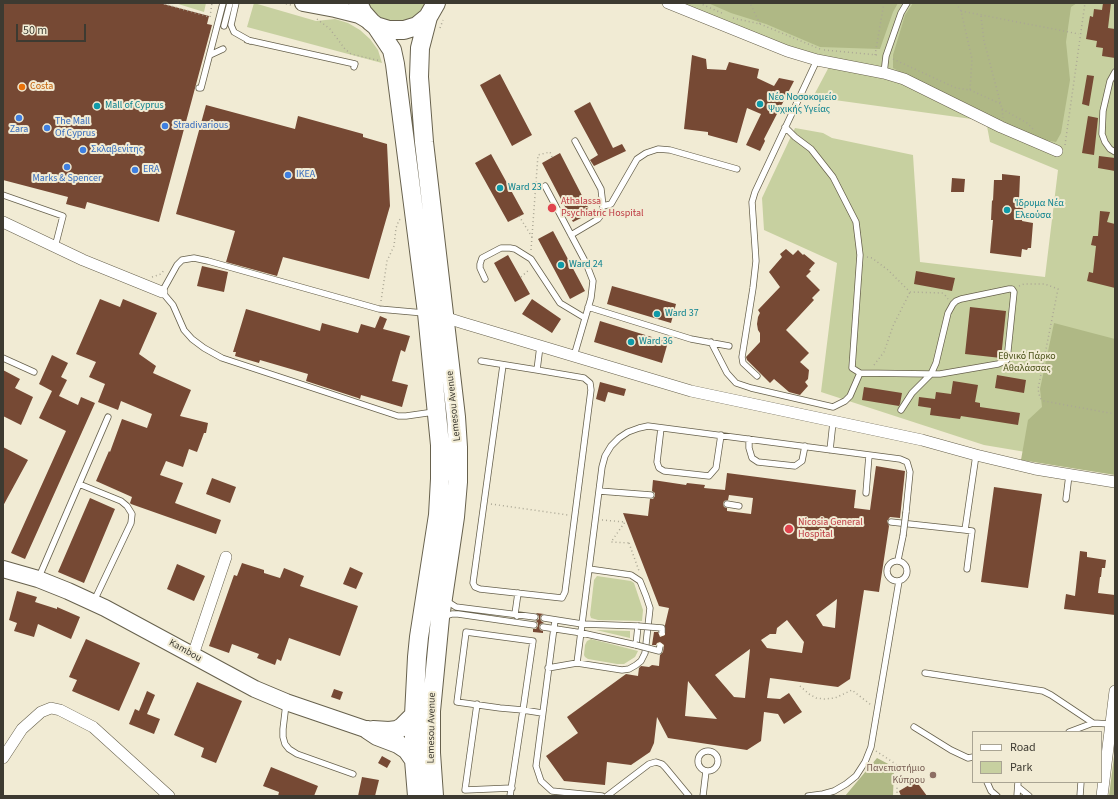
<!DOCTYPE html>
<html>
<head>
<meta charset="utf-8">
<style>
	body { margin:0 }
	#map { position:relative; width:1118px; height:799px; overflow:hidden; background:#f1ebd4; font-family:"Source Sans 3",sans-serif }
	canvas { display:block }
	.frame { position:absolute; inset:0; border:4px solid #3d3a31; pointer-events:none }
	.legend { position:absolute; left:972px; top:731px; width:130px; height:52px; box-sizing:border-box; background:#f1ebd4; border:1px solid #a9a493; margin:0; padding:5px 7px; list-style:none; font-size:12px; color:#3d3a31 }
	.legend li { display:flex; align-items:center; gap:8px; height:20px }
	.legend b { width:20px; border:1px solid #a9a493 }
	.scale { position:absolute; left:16px; top:24px; width:70px; height:18px; box-sizing:border-box; border:2px solid #3d3a31; border-top:0; padding-left:5px; font-size:12px; line-height:14px; white-space:nowrap; color:#3d3a31; -webkit-text-stroke:3px #f1ebd4; paint-order:stroke }
</style>
</head>
<body>
<div id="map">
<canvas width="1118" height="799"></canvas>
<div class="frame"></div>
<ul class="legend">
<li><b style="height:5px;background:#fff"></b>Road</li>
<li><b style="height:11px;background:#c7d0a0"></b>Park</li>
</ul>
<div class="scale">50 m</div>
</div>
<script>
const c = document.querySelector('canvas').getContext('2d');
c.lineJoin = 'round';
function paint(path, color) {
  c.fillStyle = color;
  c.fill(path, 'evenodd');
}
function shape(rows) {
  const path = new Path2D();
  for (const r of rows) {
    if (r.length === 3) {
      path.moveTo(r[0] + r[2], r[1]);
      path.arc(r[0], r[1], r[2], 0, 2 * Math.PI);
      continue;
    }
    path.moveTo(r[0], r[1]);
    for (let i = 2; i < r.length; i += 2) path.lineTo(r[i], r[i + 1]);
  }
  return path;
}
function trace(path, color, width, dash) {
  c.strokeStyle = color;
  c.lineWidth = width;
  c.lineCap = dash ? 'butt' : 'round';
  c.setLineDash(dash || []);
  c.stroke(path);
}
function drawText(font, color, halo, rows, align = 'center') {
  c.font = font + ' "Source Sans 3",sans-serif';
  c.lineWidth = 4;
  c.setLineDash([]);
  c.textBaseline = 'middle';
  c.strokeStyle = halo;
  c.fillStyle = color;
  for (const [text, x, y, turn = 0] of rows) {
    c.save();
    c.translate(x, y);
    c.rotate((+turn || 0) * Math.PI / 180);
    c.textAlign = isNaN(turn) ? turn : align;
    if (halo) c.strokeText(text, 0, 0);
    c.fillText(text, 0, 0);
    c.restore();
  }
}
paint(shape([
	[175,3,206,3,204,12],
	[254,3,316,21,335,19,348,23,360,30,370,39,378,50,382,63,247,27],
	[366,3,426,3,416,16,404,21,391,22,379,18],
	[658,3,1115,3,1115,467,984,445,821,392,837,263,764,230,762,198,795,128,823,133,832,138,913,155,920,262,1045,277,1058,170,990,142,986,121,813,97,831,63],
	[597,576,631,581,634,583,643,610,642,621,598,620,591,618,590,615,594,580],
	[596,630,630,631,630,638],
	[591,639,607,643,638,651,635,657,624,664,617,664,588,659,585,657,584,655,585,645,587,641]
]), '#c7d0a0');
paint(shape([
	[708,3,898,3,893,12,880,49,820,47,766,24,731,13],
	[913,3,1077,3,1071,7,1066,42,1070,80,1061,133,1056,142,1039,139,917,81,893,68,893,55,905,15],
	[1054,323,1115,339,1115,475,1021,460,1028,420,1042,407,1040,389],
	[1115,749,1115,796,1109,796],
	[877,758,894,767,893,796,845,796]
]), '#afb885');
paint(shape([
	[3,3,160,3,209,16,207,24,212,25,159,222,87,202,85,209,66,204,68,197,3,180],
	[1103,3,1111,3,1108,28,1115,29,1115,58,1102,56,1103,48,1096,47,1097,41,1086,39,1090,16,1093,17,1094,9,1102,10],
	[692,55,706,59,707,69,726,70,729,62,759,69,757,78,774,86,779,78,794,81,764,139,765,141,760,151,746,145,761,114,747,108,737,143,708,135,708,132,684,129],
	[500,74,532,135,512,146,480,85],
	[1087,75,1094,76,1089,106,1082,104],
	[590,102,613,148,622,144,626,151,594,166,590,160,598,155,574,111],
	[206,105,295,129,298,116,363,134,363,137,387,144,390,206,369,279,283,257,277,276,226,262,235,231,176,214],
	[1088,116,1098,118,1094,155,1082,153],
	[560,153,591,213,573,222,542,163],
	[491,154,524,214,508,222,475,163],
	[1099,156,1115,158,1115,171,1098,168],
	[1002,174,1020,176,1019,200,1024,201,1022,221,1033,223,1031,248,1028,248,1027,250,1022,249,1021,257,990,253,993,220,991,220,992,200,993,201,994,180,1002,180],
	[952,178,965,179,964,192,951,192],
	[1100,211,1110,212,1107,222,1115,224,1115,288,1087,281,1089,272,1093,273,1096,246,1091,245,1093,236,1098,236],
	[553,231,585,291,570,299,538,239],
	[786,249,793,255,798,250,803,255,804,254,815,263,809,270,811,271,806,276,820,290,812,298,814,300,786,330,809,353,800,362,809,370,808,379,805,382,808,386,800,395,789,392,774,379,770,383,747,360,746,357,760,342,760,333,758,330,757,324,758,317,760,313,758,310,780,287,769,272,782,257,780,254],
	[508,255,530,294,515,302,494,263],
	[202,266,228,272,224,292,197,286],
	[916,271,955,278,952,291,914,284],
	[612,286,676,304,671,323,607,304],
	[100,299,120,307,123,299,157,313,139,354,156,366,153,373,191,390,180,416,208,423,206,433,204,433,197,452,189,449,183,467,166,461,160,475,183,483,175,503,221,520,216,534,131,504,130,503,132,497,96,481,109,451,110,452,122,419,147,428,152,414,121,401,118,410,98,402,105,384,89,377,96,362,76,354],
	[532,299,561,319,552,333,522,314],
	[970,307,1006,311,1001,358,965,354],
	[246,309,320,331,322,323,358,333,361,324,375,328,380,316,387,319,383,329,410,336,405,352,401,350,392,381,408,385,402,407,361,395,360,399,358,398,306,381,308,374,260,360,259,363,235,356,236,352,233,352],
	[600,321,668,342,662,363,594,342],
	[52,355,68,363,61,377,67,380,59,396,78,405,81,397,95,403,25,559,11,553,66,431,39,418,52,391,39,384],
	[3,370,20,379,15,388,33,397,21,425,3,416],
	[997,375,1026,380,1024,393,995,388],
	[953,381,978,385,975,402,980,403,980,407,1020,413,1018,425,961,416,960,419,930,415,931,408,918,406,919,397,935,399,936,392,951,394],
	[600,382,626,389,624,396,608,392,605,402,596,399],
	[864,387,902,393,900,404,899,406,862,400],
	[3,447,28,460,3,506],
	[876,466,905,471,900,518,890,517,887,521,889,526,879,592,864,590,850,679,838,687,770,678,767,698,780,699,789,693,802,712,784,724,778,714,764,712,761,741,747,750,668,738,657,717,654,743,650,752,631,765,607,762,605,785,564,781,546,756,578,733,567,717,626,674,638,676,639,668,641,666,649,667,652,665,659,666,660,655,663,652,664,645,660,642,657,643,656,645,652,645,654,632,658,632,660,637,665,635,665,625,669,608,659,606,623,513,648,516,650,499,653,499,655,496,655,493,652,491,653,480,686,485,687,483,705,485,704,488,725,490,727,473,856,490,854,508,870,510],
	[729,495,753,498,751,514,727,511,727,508,724,507,723,504,724,501,728,500],
	[837,599,835,628,823,626,816,615],
	[787,620,804,642,802,653,767,648,761,640,770,634,776,634,777,628],
	[750,649,745,698,734,697,715,675],
	[688,681,717,719,685,716],
	[212,478,236,487,230,503,206,494],
	[994,487,1042,494,1028,588,981,582],
	[90,498,115,509,84,583,58,572],
	[1080,551,1087,552,1087,557,1106,560,1105,568,1102,568,1101,577,1100,577,1098,593,1115,595,1115,615,1064,609,1066,594,1075,596],
	[242,563,264,570,264,573,280,578,284,568,304,576,300,586,358,606,340,656,289,638,281,661,277,659,275,665,257,658,259,654,232,644,229,653,209,646,234,575,237,576],
	[177,564,205,576,194,601,167,589],
	[350,567,363,573,356,589,343,584],
	[17,591,37,597,35,602,57,609,57,607,80,617,71,639,38,624,34,637,14,631,17,623,9,620],
	[536,613,544,614,541,615,540,618,541,621,544,623,540,624,539,627,540,630,543,631,543,633,533,632,533,629,536,629,538,626,538,623,536,621,539,619,539,616],
	[86,639,140,663,119,711,72,691,77,680,69,677],
	[197,682,242,701,216,763,201,757,204,748,174,735],
	[334,689,343,692,340,700,331,697],
	[147,691,155,695,147,714,160,719,154,734,129,724,135,709,139,711],
	[382,756,391,761,387,768,378,763],
	[271,767,318,786,314,796,278,796,279,792,263,786],
	[362,777,379,780,375,796,358,796],
	[916,781,927,796,901,796,899,791]
]), '#764934');
const lane = shape([
	[236,3,231,25,234,32,250,41],
	[224,26,230,3],
	[247,40,355,64,354,67],
	[210,55,223,49],
	[1115,72,1110,81,1103,111,1102,134,1105,142,1110,149,1115,152],
	[884,73,886,56,901,13,907,3],
	[199,88,201,88,223,3],
	[545,186,586,263,593,281,591,298,574,356],
	[3,195,63,216,55,247],
	[603,206,611,204,637,159,646,153,658,149,670,150,737,169],
	[571,235,598,219,601,215,603,206,601,189,575,141],
	[485,279,480,268,480,264,482,258,501,248,510,248,515,249,531,259,560,303,585,318],
	[1009,289,1012,289,1014,292,1007,360,998,364,940,374,931,374,936,363,948,313,953,304,956,301,961,299,1009,289],
	[588,307,691,339,729,346],
	[424,313,379,309,208,261,194,258,182,260,177,265,162,292,173,305,184,330,192,339,204,348,222,358,398,416,406,416,434,412],
	[711,342,727,373,736,383,751,388,833,407,845,401,850,396,860,373,852,368,860,255,856,222,833,177,811,149,795,137,785,127],
	[3,358,34,372],
	[481,361,537,370,584,378,590,383,591,390,565,592,562,598,480,589,475,587,473,583,503,365],
	[537,370,540,346],
	[860,373,931,374],
	[757,376,743,363,742,357,753,288,756,261,752,202,755,192,817,60],
	[901,410,912,393,931,374],
	[661,428,657,462,659,468,664,471,709,476,716,468,721,435],
	[749,439,749,448,752,458,758,462,795,466,802,461,805,446],
	[830,450,833,422],
	[79,484,121,501,127,506,132,514,131,523,94,601],
	[599,491,651,495],
	[866,493,869,455],
	[1066,499,1069,475],
	[727,504,739,506],
	[891,522,965,530],
	[898,560,903,536],
	[897,571,10],
	[967,569,972,531,965,530,976,455],
	[39,577,108,417],
	[445,600,456,607,535,617],
	[517,616,515,614,518,593],
	[443,617,452,614,458,614,534,625],
	[555,620,536,766,541,781,552,791,602,796],
	[543,627,582,633,636,645,638,626,582,624,544,618],
	[577,663,602,467,605,456,611,446,619,438,628,432,639,428,648,426,900,459,907,462,910,472,906,512],
	[548,668,577,663,622,670,629,669,636,665,641,661,645,653,650,608,646,596,640,581,631,575,589,569],
	[925,673,1043,691,1051,695,1093,723],
	[286,704,283,729,283,737,285,744,289,749,297,754,353,774],
	[477,704,465,790,512,788],
	[914,727,951,750,968,758,973,757],
	[1069,732,1093,723,1110,724],
	[708,761,10],
	[987,782,991,791,997,796],
	[1018,787,1029,796],
	[510,796,523,710,533,641,466,632,457,702,500,708,523,710,542,713],
	[607,796,649,764,656,762,662,764,665,767,689,796],
	[703,796,706,771],
	[808,796,823,794,834,791,846,784,856,776,865,762,871,747,899,581],
	[1017,796,1018,782],
	[1080,796,1081,782]
]);
const street = shape([
	[668,3,787,51,817,60,884,73,904,79,1001,127,1057,151],
	[3,222,83,260,162,292],
	[444,317,463,323,691,391,922,440,976,455,1035,469,1115,482],
	[193,655,226,557],
	[3,758,22,729,41,712,51,708,60,710,93,727,169,796],
	[1102,796,1115,691]
]);
const secondary = shape([
	[303,3,335,9,359,15,371,22],
	[3,569,38,579,68,591,105,608,255,689,286,702,368,730]
]);
const primary = shape([
	[358,3,363,13,371,22,376,26,389,30,404,30,417,26,428,17,436,3],
	[428,17,420,48,419,77,424,142,456,417,458,447,458,482,455,517,440,618,431,711,431,753,434,796],
	[376,26,392,50,395,64,427,313,440,445,440,479,438,515,419,637,417,657,414,715,414,760,417,796],
	[368,730,377,736,398,744,407,750,414,760],
	[373,730,389,731,397,730,402,727,414,715]
]);
trace(lane, '#67614d', 7);
trace(street, '#67614d', 12);
trace(secondary, '#67614d', 18);
trace(primary, '#67614d', 20);
trace(shape([
	[160,3,210,17,212,3],
	[282,3,291,5],
	[699,3,724,14],
	[961,11,1079,34],
	[981,16,984,41,1002,109,1003,118],
	[733,18,760,24,750,3],
	[317,19,330,29,345,49,351,54,381,61],
	[760,24,820,49],
	[440,28,443,20],
	[824,50,878,55],
	[875,55,884,3],
	[893,59,956,88,970,90,972,59,961,11,956,3],
	[970,90,1001,104],
	[1002,109,1027,123,1034,130],
	[1065,145,1085,3],
	[519,216,532,237],
	[531,250,538,155,550,152,552,157],
	[867,257,872,258,888,270,910,292,942,293,945,295,948,299],
	[152,277,161,274,165,269],
	[521,277,530,269],
	[1019,286,1024,284,1045,284,1058,289,1038,389,1040,398,1044,401,1115,414],
	[381,301,387,261,394,246,396,228,399,220,401,219],
	[874,365,884,352,893,326,910,292],
	[491,504,568,515],
	[602,520,625,522,611,542,631,543],
	[629,543,639,571],
	[800,686,809,694,816,698,824,699,835,698,852,690,871,705],
	[876,751,897,765,897,796]
]), '#aba795', 1.5, [1, 3]);
trace(lane, '#fff', 5.5);
trace(street, '#fff', 11);
trace(secondary, '#fff', 16);
trace(primary, '#fff', 18);
const laneBridge = shape([
	[903,536,906,512],
	[638,626,662,628,662,633],
	[636,645,659,651,660,646]
]);
trace(laneBridge, '#67614d', 7, []);
trace(laneBridge, '#fff', 5.5);
for (const [x, y, r, color] of [
	[22,87,4,"#e8710a"],
	[760,104,4,"#0f9aa8"],
	[97,106,4,"#0f9aa8"],
	[19,118,4,"#3f7fe0"],
	[165,126,4,"#3f7fe0"],
	[47,128,4,"#3f7fe0"],
	[83,150,4,"#3f7fe0"],
	[67,167,4,"#3f7fe0"],
	[135,170,4,"#3f7fe0"],
	[288,175,4,"#3f7fe0"],
	[500,188,4,"#0f9aa8"],
	[552,208,5,"#e0444e"],
	[1007,210,4,"#0f9aa8"],
	[561,265,4,"#0f9aa8"],
	[657,314,4,"#0f9aa8"],
	[631,342,4,"#0f9aa8"],
	[789,529,5,"#e0444e"],
	[933,775,4,"#8d6e63"]
]) {
  const dot = new Path2D();
  dot.arc(x, y, r, 0, 2 * Math.PI);
  c.fillStyle = color;
  c.fill(dot);
  trace(dot, '#f1ebd4', 1.5);
}
drawText('10px', '#c56008', '#f1ebd4', [
	["Costa",30,87]
], 'left');
drawText('10px', '#0d838f', '#f1ebd4', [
	["Νέο Νοσοκομείο",768,98],
	["Ψυχικής Υγείας",768,110],
	["Mall of Cyprus",105,106],
	["Ward 23",508,188],
	["Ίδρυμα Νέα",1015,204],
	["Ελεούσα",1015,216],
	["Ward 24",569,265],
	["Ward 37",665,314],
	["Ward 36",639,342]
], 'left');
drawText('10px', '#366cbe', '#f1ebd4', [
	["The Mall",55,122],
	["Of Cyprus",55,134],
	["Stradivarious",173,126],
	["Zara",19,130,"center"],
	["Σκλαβενίτης",91,150],
	["ERA",143,170],
	["IKEA",296,175],
	["Marks & Spencer",67,179,"center"]
], 'left');
drawText('10px', '#be3a42', '#f1ebd4', [
	["Athalassa",561,202],
	["Psychiatric Hospital",561,214],
	["Nicosia General",798,523],
	["Hospital",798,535]
], 'left');
drawText('10px', '#4c531a', '#f1ebd4', [
	["Εθνικό Πάρκο",1027,357],
	["Αθαλάσσας",1027,369]
]);
drawText('10px', '#3d3a31', '#f1ebd4', [
	["Lemesou Avenue",454,406,-96],
	["Kambou",185,651,29],
	["Lemesou Avenue",432,728,-89]
]);
drawText('10px', '#785e54', '#f1ebd4', [
	["Πανεπιστήμιο",925,769],
	["Κύπρου",925,781]
], 'right');
</script>
</body>
</html>
